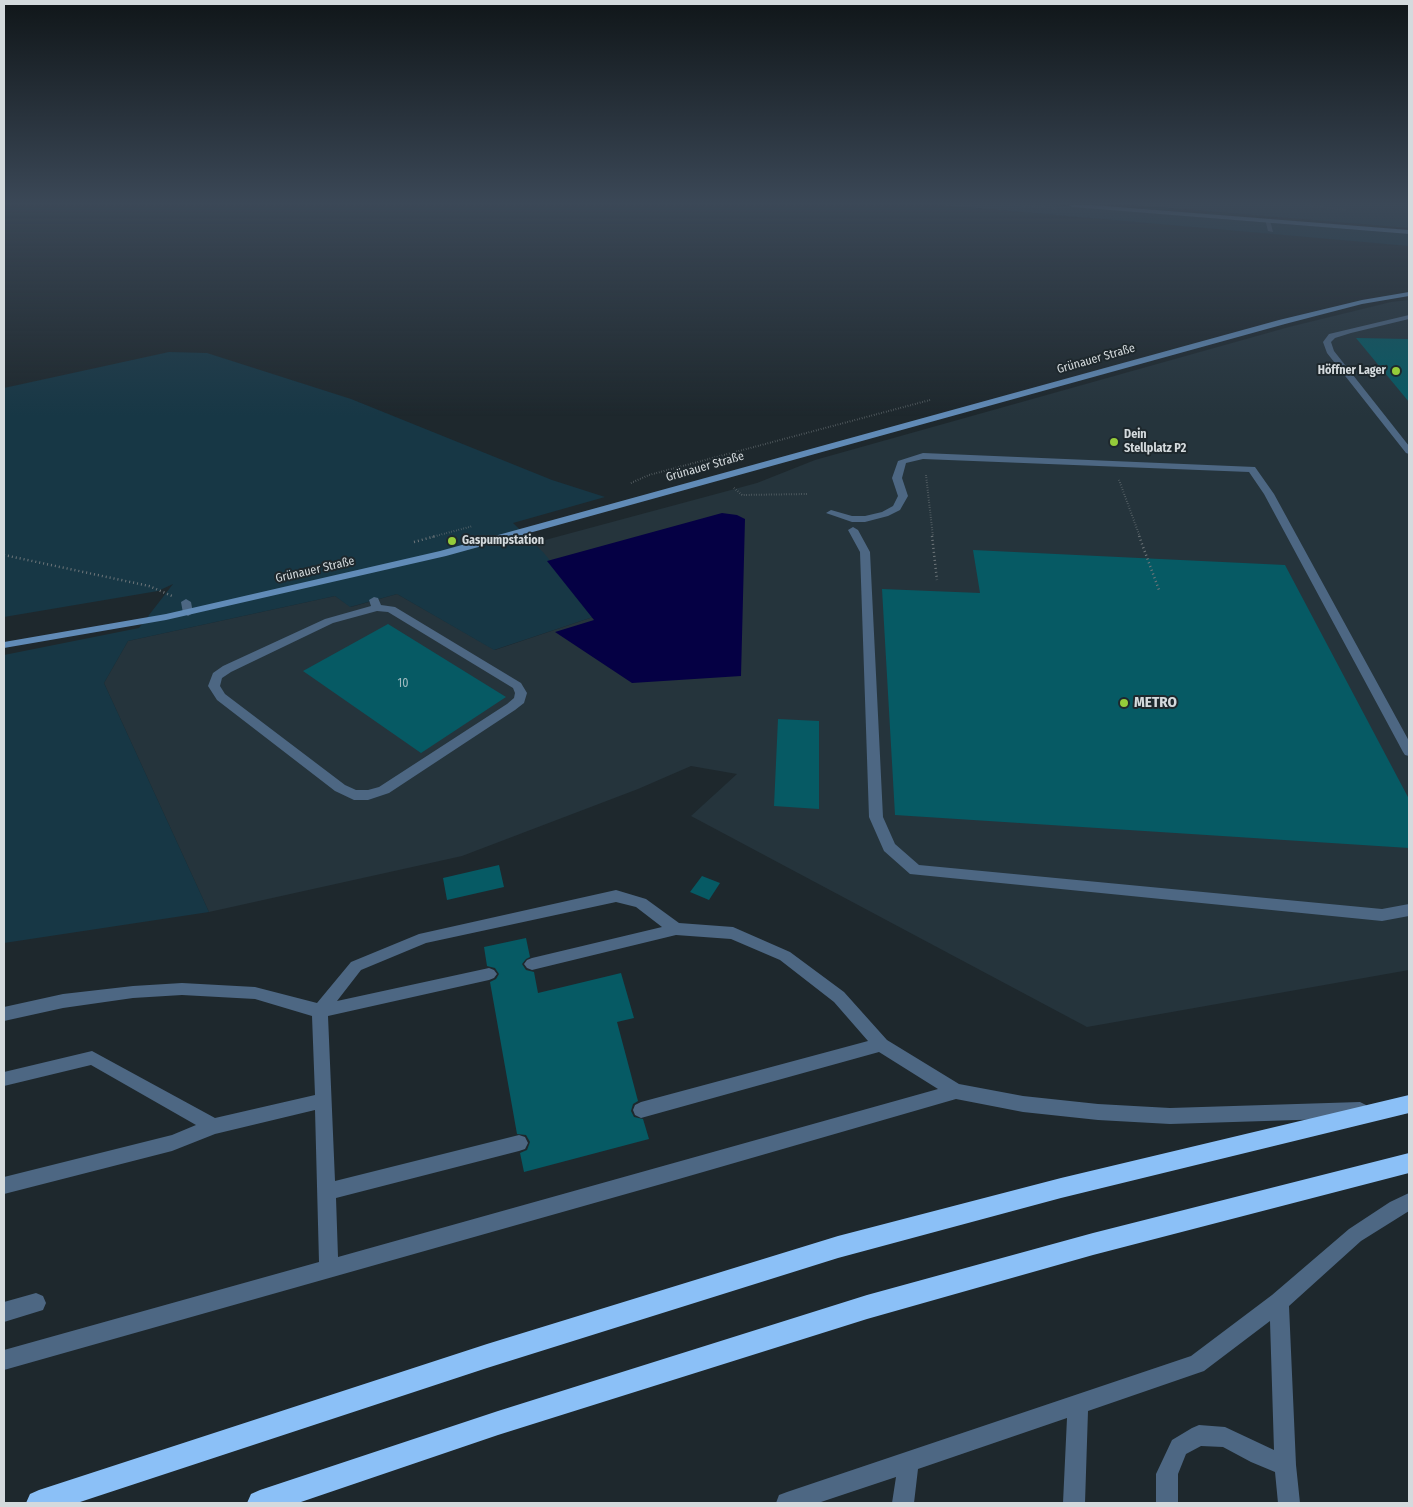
<!DOCTYPE html>
<html>
<head>
<meta charset="utf-8">
<style>
	body { margin:0 }
	#map { position:relative; width:1413px; height:1507px; overflow:hidden; background:#1e282d; font-family:"Fira Sans Condensed",sans-serif }
	canvas { display:block }
	.frame { position:absolute; inset:0; border:5px solid #d4dadd; pointer-events:none }
</style>
</head>
<body>
<div id="map">
<canvas width="1413" height="1507"></canvas>
<div class="frame"></div>
</div>
<script>
const c = document.querySelector('canvas').getContext('2d');
c.lineJoin = 'round';
function paint(path, color) {
  c.fillStyle = color;
  c.fill(path, 'evenodd');
}
function shape(rows) {
  const path = new Path2D();
  for (const r of rows) {
    path.moveTo(r[0], r[1]);
    for (let i = 2; i < r.length; i += 2) path.lineTo(r[i], r[i + 1]);
  }
  return path;
}
function trace(path, color, width, dash) {
  c.strokeStyle = color;
  c.lineWidth = width;
  c.lineCap = dash ? 'butt' : 'round';
  c.setLineDash(dash || []);
  c.stroke(path);
}
function drawText(font, color, halo, rows, align = 'center') {
  c.font = font + ' "Fira Sans Condensed",sans-serif';
  c.lineWidth = 4;
  c.setLineDash([]);
  c.textBaseline = 'middle';
  c.strokeStyle = halo;
  c.fillStyle = color;
  for (const [text, x, y, turn = 0] of rows) {
    c.save();
    c.translate(x, y);
    c.rotate((+turn || 0) * Math.PI / 180);
    c.textAlign = isNaN(turn) ? turn : align;
    if (halo) c.strokeText(text, 0, 0);
    c.fillText(text, 0, 0);
    c.restore();
  }
}
paint(shape([
	[1409,300,1409,970,1087,1027,691,816,737,774,691,766,638,789,462,856,209,912,104,683,128,641,335,596,351,607,397,594,495,650,596,616,534,543,757,483,815,460,1289,327,1391,302]
]), '#25343c');
paint(shape([
	[942,205,1050,205,1409,234,1409,246],
	[1133,205,1409,205,1409,228],
	[169,352,207,353,351,399,552,480,605,497,513,523,543,552,596,616,494,650,397,594,350,607,335,596,128,641,104,683,209,912,4,943,4,655,139,628,173,584,158,591,4,617,4,388]
]), '#173745');
paint(shape([
	[722,513,737,515,745,519,741,676,632,683,555,632,594,620,547,561]
]), '#050044');
paint(shape([
	[1356,338,1409,339,1409,402],
	[973,550,1285,565,1409,799,1409,848,895,815,882,589,980,593],
	[388,624,506,697,421,753,303,671],
	[778,719,819,721,819,809,774,806],
	[499,865,504,887,447,900,443,878],
	[702,876,720,883,709,900,690,892],
	[526,938,530,957,526,959,522,964,526,970,534,972,538,993,621,973,634,1018,617,1022,638,1101,633,1104,631,1111,634,1117,643,1119,649,1139,524,1172,520,1153,527,1150,530,1142,526,1135,517,1134,490,982,496,979,499,974,495,968,487,966,484,947]
]), '#065a64');
trace(shape([
	[1012,205,1057,208],
	[1305,205,1347,210],
	[926,475,933,537],
	[1119,480,1140,537],
	[631,483,649,475,930,400],
	[734,488,742,495,807,494],
	[432,537,473,526]
]), '#6e767a', 2, [0.5, 2]);
trace(shape([
	[932,536,937,580],
	[1139,536,1159,590],
	[414,542,436,536],
	[4,555,149,586,172,596]
]), '#6e767a', 2.5, [1, 3]);
paint(shape([
	[1265,219,1270,220,1273,232,1268,231,1265,219],
	[1409,315,1409,319,1351,333,1335,338,1331,342,1334,351,1409,446,1409,454,1406,453,1327,353,1323,342,1329,334,1409,315],
	[923,453,1255,467,1274,494,1409,741,1409,756,1405,755,1403,752,1264,494,1249,472,923,459,906,463,902,478,908,496,900,510,888,516,865,522,852,522,826,513,831,510,852,516,865,516,882,512,893,506,898,496,892,478,898,461,923,453],
	[853,527,858,530,870,552,883,817,895,844,919,865,1382,909,1409,904,1409,916,1382,921,910,874,884,851,869,817,860,552,848,530,853,527],
	[374,597,378,598,381,605,395,607,521,683,527,693,524,703,515,710,389,793,368,800,354,800,335,791,217,700,208,686,213,673,223,666,325,619,371,606,369,600,374,597],
	[377,611,388,612,513,688,515,693,514,698,507,704,379,787,368,790,356,790,345,785,225,694,220,686,222,678,231,672,333,623,377,611],
	[186,599,191,602,193,613,188,616,183,613,181,602,186,599],
	[616,890,646,899,679,923,733,927,790,952,844,992,887,1040,959,1084,1023,1096,1098,1104,1170,1108,1360,1102,1366,1105,1368,1110,1366,1115,1360,1118,1170,1124,1098,1120,1023,1112,956,1099,665,1183,4,1370,4,1350,319,1262,315,1110,215,1134,172,1151,4,1194,4,1177,172,1135,196,1125,91,1065,4,1086,4,1072,92,1051,215,1118,315,1095,312,1016,255,999,182,995,133,998,63,1008,4,1021,4,1007,63,994,133,986,182,983,255,987,317,1003,351,962,419,934,616,890],
	[616,902,636,907,662,927,532,958,527,960,524,964,527,968,532,970,676,935,731,939,780,960,834,1002,868,1041,641,1102,635,1105,633,1110,635,1115,641,1118,879,1052,938,1089,338,1257,336,1198,519,1151,525,1149,528,1143,525,1137,519,1135,335,1181,328,1016,489,980,494,978,497,974,494,970,489,968,337,1001,361,970,426,943,616,902],
	[1409,1193,1409,1211,1361,1241,1289,1306,1296,1465,1300,1503,1278,1503,1275,1472,1251,1462,1223,1447,1201,1446,1186,1454,1178,1474,1178,1503,1156,1503,1156,1474,1172,1440,1192,1428,1199,1425,1225,1427,1274,1450,1270,1321,1204,1371,1088,1411,1085,1503,1063,1503,1067,1418,918,1469,914,1503,892,1503,896,1477,818,1503,776,1503,779,1495,787,1492,1191,1356,1272,1295,1349,1229,1390,1202,1409,1193],
	[36,1293,43,1296,46,1303,43,1310,4,1322,4,1302,36,1293]
]), '#4d6783');
paint(shape([
	[1069,205,1093,205,1409,230,1409,234,1072,207,1069,205],
	[1409,292,1409,296,1362,304,1285,324,446,556,166,620,4,648,4,642,166,614,440,551,1279,320,1362,300,1409,292]
]), '#618bb7');
paint(shape([
	[1409,1095,1409,1113,1061,1198,838,1258,487,1368,77,1503,26,1503,30,1494,39,1490,487,1344,838,1236,1061,1178,1409,1095],
	[1409,1153,1409,1173,1093,1255,867,1319,498,1435,298,1503,247,1503,251,1494,260,1490,498,1411,867,1295,1093,1233,1409,1153]
]), '#8bc0f7');
const sky = c.createLinearGradient(0, 0, 0, 416);
sky.addColorStop(0, '#101619');
sky.addColorStop(0.49, '#3b4857');
sky.addColorStop(1, '#3b485700');
c.fillStyle = sky;
c.fillRect(0, 0, 1413, 416);
for (const [x, y, r, color] of [
	[1396,371,5,"#95cc3a"],
	[1114,442,5,"#95cc3a"],
	[452,541,5,"#95cc3a"],
	[1124,703,5,"#95cc3a"]
]) {
  const dot = new Path2D();
  dot.arc(x, y, r, 0, 2 * Math.PI);
  c.fillStyle = color;
  c.fill(dot);
  trace(dot, '#1e282d', 2);
}
drawText('12px', '#d4dadd', '#1e282d', [
	["Grünauer Straße",1096,359,-16],
	["Grünauer Straße",705,467,-16],
	["Grünauer Straße",315,570,-13]
]);
drawText('bold 12px', '#d4dadd', '#1e282d', [
	["Höffner Lager",1386,371,"right"],
	["Dein",1124,435],
	["Stellplatz P2",1124,449],
	["Gaspumpstation",462,541]
], 'left');
drawText('12px', '#a0babf', null, [
	["10",403,684]
]);
drawText('bold 15px', '#d4dadd', '#1e282d', [
	["METRO",1134,703]
], 'left');
</script>
</body>
</html>
